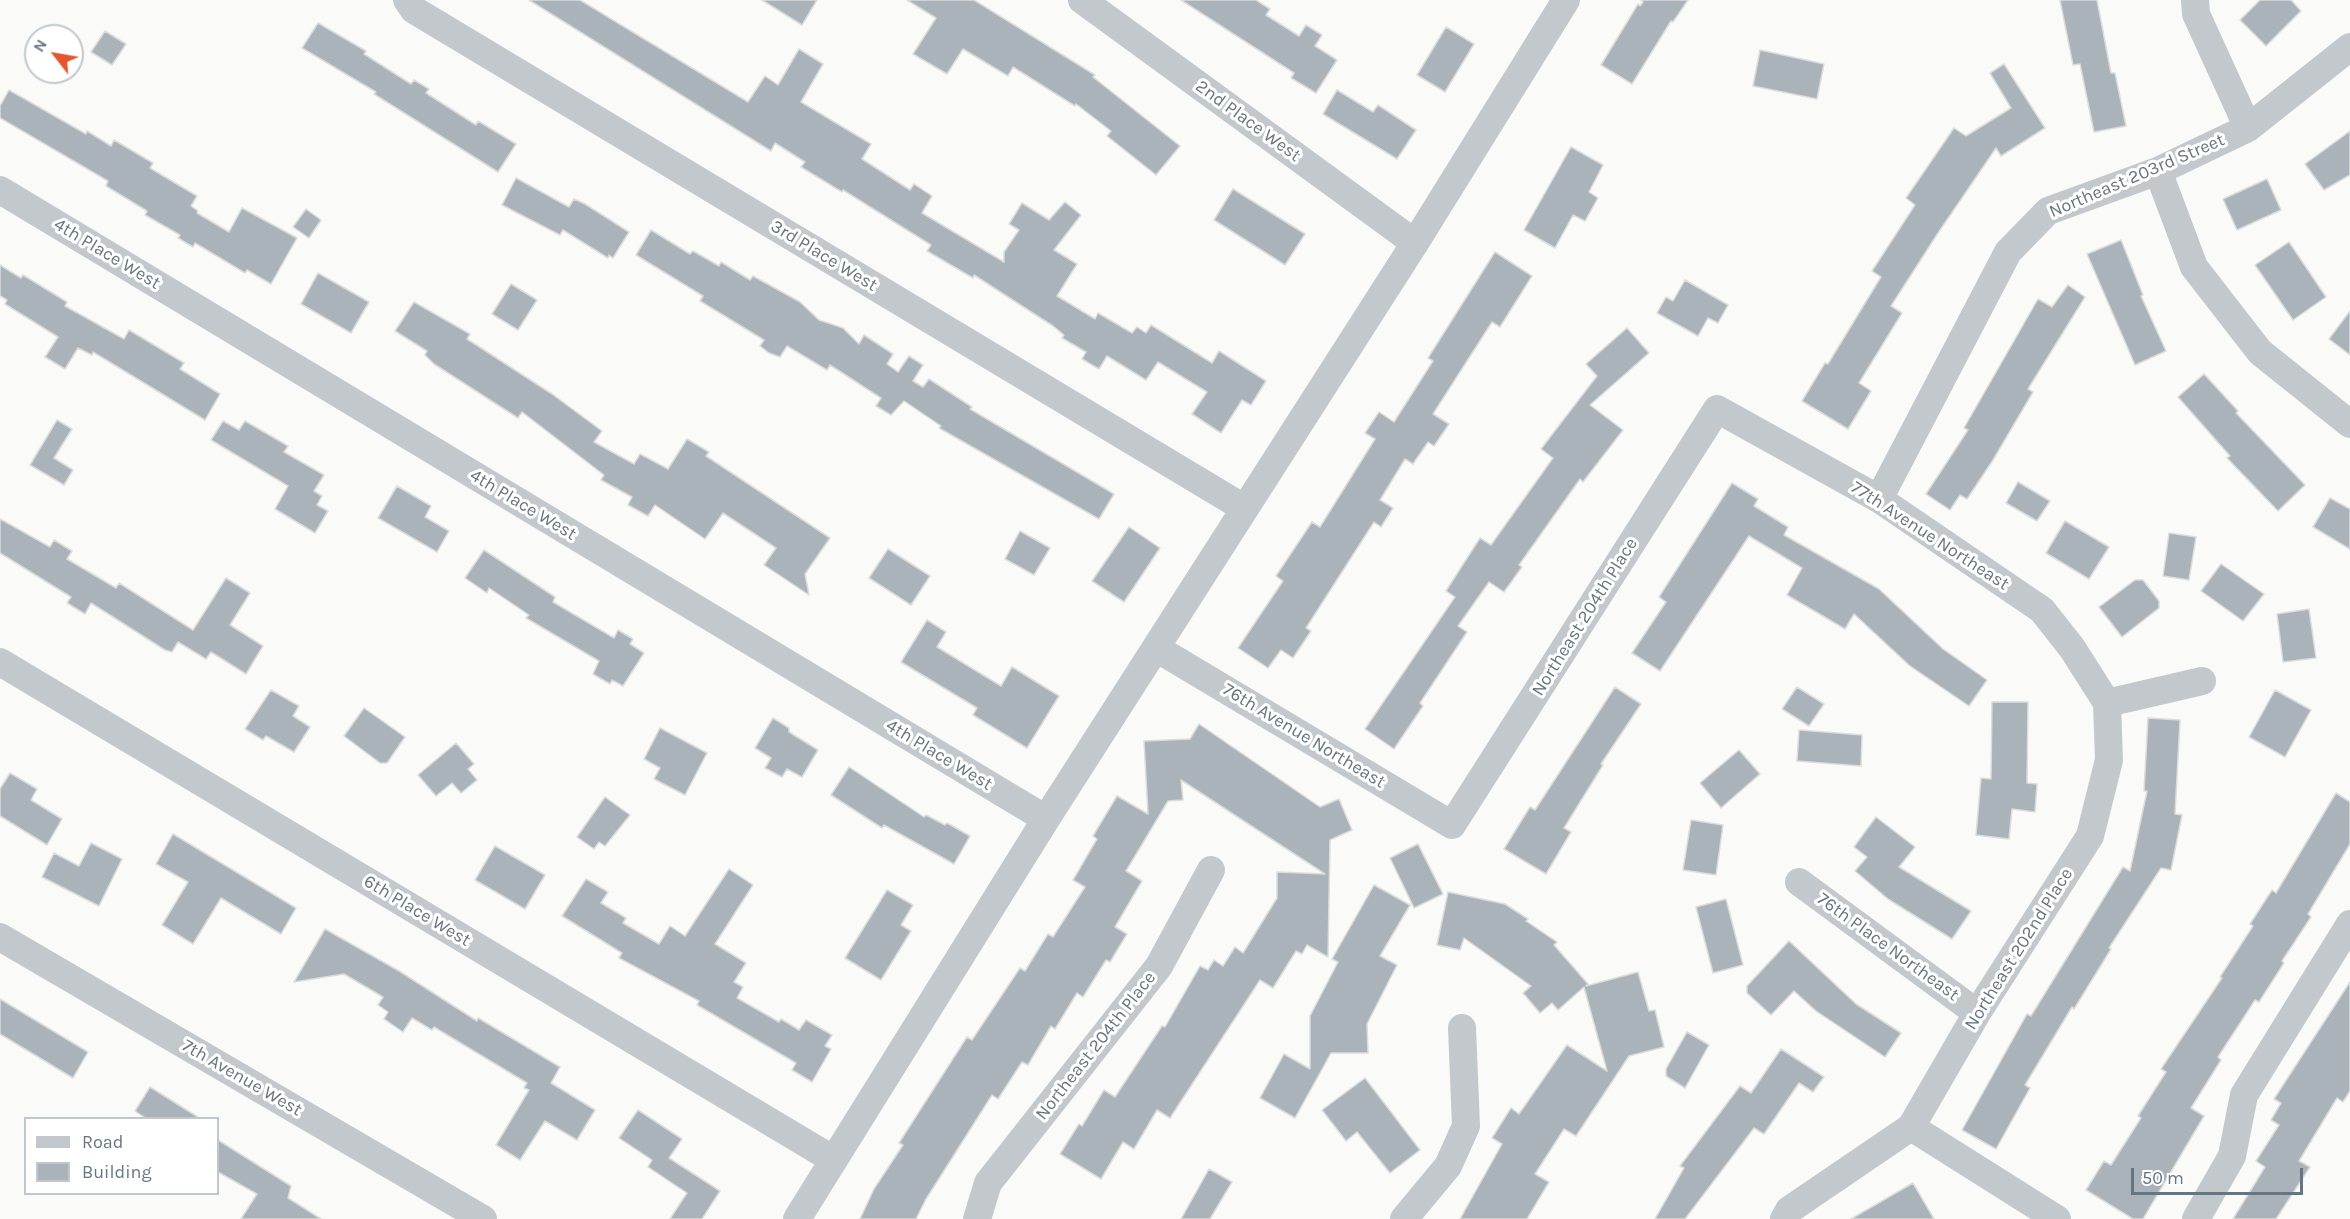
<!DOCTYPE html>
<html>
<head>
<meta charset="utf-8">
<style>
	body { margin:0 }
	#map { position:relative; width:2350px; height:1219px; overflow:hidden; background:#fafaf8; font-family:Karla,sans-serif }
	canvas { display:block }
	.legend { position:absolute; left:24px; top:1117px; width:195px; height:78px; box-sizing:border-box; background:#fff; border:2px solid #c1c8cd; margin:0; padding:8px 10px; list-style:none; font-size:18px; color:#657683 }
	.legend li { display:flex; align-items:center; gap:12px; height:30px }
	.legend b { width:30px; border:2px solid #c1c8cd }
	.north { position:absolute; left:24px; top:24px; width:60px; height:60px; box-sizing:border-box; background:#fff; border:2px solid #c1c8cd; border-radius:50%; rotate:301deg; font-size:16px; font-weight:700; line-height:24px; text-align:center; color:#657683 }
	.north::after { content:''; display:block; margin:auto; width:21px; height:27px; background:#e4572e; clip-path:polygon(50% 0,100% 100%,50% 72%,0 100%) }
	.scale { position:absolute; left:2131px; top:1168px; width:172px; height:27px; box-sizing:border-box; border:3px solid #657683; border-top:0; padding-left:8px; font-size:18px; line-height:21px; white-space:nowrap; color:#657683; -webkit-text-stroke:4px #fff; paint-order:stroke }
</style>
</head>
<body>
<div id="map">
<canvas width="2350" height="1219"></canvas>
<ul class="legend">
<li><b style="height:8px;background:#c3c8cc"></b>Road</li>
<li><b style="height:16px;background:#aab3b9"></b>Building</li>
</ul>
<div class="north">N</div>
<div class="scale">50 m</div>
</div>
<script>
const c = document.querySelector('canvas').getContext('2d');
c.lineJoin = 'round';
function paint(path, color) {
  c.fillStyle = color;
  c.fill(path, 'evenodd');
}
function shape(rows) {
  const path = new Path2D();
  for (const r of rows) {
    path.moveTo(r[0], r[1]);
    for (let i = 2; i < r.length; i += 2) path.lineTo(r[i], r[i + 1]);
  }
  return path;
}
function trace(path, color, width, dash) {
  c.strokeStyle = color;
  c.lineWidth = width;
  c.lineCap = dash ? 'butt' : 'round';
  c.setLineDash(dash || []);
  c.stroke(path);
}
function drawText(font, color, halo, rows, align = 'center') {
  c.font = font + ' Karla,sans-serif';
  c.lineWidth = 6;
  c.setLineDash([]);
  c.textBaseline = 'middle';
  c.strokeStyle = halo;
  c.fillStyle = color;
  for (const [text, x, y, turn = 0] of rows) {
    c.save();
    c.translate(x, y);
    c.rotate((+turn || 0) * Math.PI / 180);
    c.textAlign = isNaN(turn) ? turn : align;
    if (halo) c.strokeText(text, 0, 0);
    c.fillText(text, 0, 0);
    c.restore();
  }
}
const building = shape([
	[529,0,580,0,748,102,765,76,778,85,799,49,823,64,801,102,871,144,862,159,910,190,914,184,932,196,922,213,1004,262,1004,252,1019,230,1009,224,1022,203,1049,220,1065,202,1081,215,1054,250,1077,264,1057,296,1095,319,1098,313,1132,333,1137,327,1146,333,1151,325,1212,363,1219,351,1266,381,1251,405,1242,400,1221,433,1192,414,1207,392,1158,362,1146,380,1107,356,1099,369,1082,359,1086,352,1062,338,1064,335,1053,326,974,275,973,278,927,251,931,245,843,190,842,192,801,167,805,162,775,143,771,151,529,0],
	[762,0,817,0,802,25,762,0],
	[907,0,974,0,1095,75,1093,77,1180,146,1156,175,1107,136,1111,131,1076,104,1075,106,1013,67,1008,76,963,49,947,74,913,54,936,18,907,0],
	[1181,0,1256,0,1270,9,1266,15,1299,36,1306,25,1322,35,1315,46,1337,60,1316,93,1291,78,1294,73,1181,0],
	[1641,0,1688,0,1673,22,1671,21,1632,84,1601,65,1638,4,1640,6,1643,2,1641,0],
	[2060,0,2097,0,2111,73,2115,73,2126,126,2094,132,2080,64,2073,65,2060,0],
	[2260,0,2291,0,2301,11,2266,46,2240,20,2260,0],
	[318,23,366,51,364,54,411,84,414,80,429,89,426,93,440,102,476,125,478,121,516,144,498,172,374,94,376,92,302,48,318,23],
	[1446,27,1474,44,1445,92,1417,75,1446,27],
	[105,31,126,44,112,65,91,52,105,31],
	[1760,50,1824,64,1817,99,1753,86,1760,50],
	[2004,64,2045,128,2001,156,1996,148,1938,233,1891,306,1902,313,1859,383,1871,391,1848,429,1802,401,1825,363,1828,364,1881,277,1872,271,1915,205,1906,198,1954,128,1966,136,2011,108,1990,73,2004,64],
	[9,90,86,134,87,131,111,146,114,140,153,163,150,168,197,196,191,206,198,211,197,213,229,232,242,208,297,238,271,284,247,270,245,273,195,243,193,247,178,238,180,235,145,215,147,211,106,186,108,181,0,118,0,106,9,90],
	[1337,90,1373,112,1378,105,1416,130,1397,159,1323,114,1337,90],
	[2350,131,2350,175,2324,190,2305,164,2350,131],
	[1571,147,1603,165,1589,192,1598,198,1585,221,1573,215,1555,248,1524,230,1571,147],
	[516,178,569,207,574,199,585,204,629,232,613,258,609,255,608,258,563,230,560,235,502,205,516,178],
	[2267,179,2281,210,2237,230,2223,199,2267,179],
	[1233,189,1305,234,1285,265,1214,220,1233,189],
	[306,209,321,220,309,238,293,227,306,209],
	[651,230,690,254,693,251,719,266,721,262,750,280,753,276,800,302,819,320,843,328,859,344,864,335,893,354,887,364,898,372,909,356,923,365,913,381,923,387,929,379,972,407,970,409,1114,494,1099,519,939,428,941,426,904,401,891,415,876,406,881,398,830,365,827,370,787,346,780,357,769,353,760,346,764,340,700,301,703,296,636,255,651,230],
	[2121,240,2143,295,2141,296,2166,351,2135,365,2087,254,2121,240],
	[2289,242,2326,297,2293,320,2255,265,2289,242],
	[1495,252,1532,276,1500,327,1492,322,1433,414,1449,424,1434,446,1428,442,1413,464,1405,459,1380,500,1393,508,1381,527,1374,522,1306,628,1311,631,1293,658,1281,650,1268,668,1238,648,1283,581,1276,576,1312,522,1320,527,1375,439,1365,433,1379,412,1394,422,1433,361,1428,358,1495,252],
	[0,265,21,278,23,275,67,302,65,306,124,339,129,330,184,363,180,369,220,394,205,420,93,352,92,355,78,348,65,369,45,357,58,337,5,304,7,300,0,296,0,265],
	[318,273,369,302,351,333,301,304,318,273],
	[1685,280,1728,305,1718,323,1708,318,1698,336,1657,313,1666,297,1673,301,1685,280],
	[511,284,537,300,518,330,492,314,511,284],
	[2068,285,2085,297,2028,389,2033,392,1993,460,1967,499,1960,495,1950,510,1926,494,1968,430,1964,428,2038,299,2052,307,2068,285],
	[414,302,470,334,467,339,552,394,602,431,594,442,634,464,640,454,668,469,687,439,709,452,706,456,830,538,805,574,809,595,764,565,776,548,723,513,705,539,655,505,648,516,628,505,632,497,601,480,604,475,522,412,518,418,434,364,425,355,427,351,395,331,414,302],
	[2350,311,2350,355,2329,339,2350,311],
	[1627,328,1649,353,1590,405,1623,430,1583,482,1580,479,1519,565,1522,567,1504,592,1489,582,1458,626,1467,632,1420,703,1423,706,1394,749,1365,729,1455,597,1446,591,1480,538,1491,545,1553,458,1541,449,1597,376,1586,364,1627,328],
	[2204,374,2238,411,2236,413,2305,485,2278,511,2227,458,2230,456,2178,397,2204,374],
	[57,420,72,429,54,458,73,470,64,485,30,465,57,420],
	[223,421,239,430,245,421,288,446,284,452,324,475,314,491,322,496,317,505,328,511,315,533,275,509,288,486,211,440,223,421],
	[2018,482,2050,501,2037,521,2006,503,2018,482],
	[1732,483,1758,499,1754,506,1788,527,1784,535,1879,589,1943,649,1987,680,1969,706,1910,666,1854,614,1845,629,1787,595,1802,568,1749,536,1660,671,1632,653,1666,602,1659,597,1732,483],
	[397,486,431,506,425,517,449,531,437,552,378,518,397,486],
	[2330,498,2350,509,2350,549,2313,527,2330,498],
	[0,519,50,547,54,540,72,551,67,559,116,588,119,583,193,630,226,578,250,593,230,625,263,646,246,674,211,652,206,659,178,642,172,652,165,650,91,603,85,614,67,603,71,597,0,553,0,519],
	[2065,521,2109,547,2089,579,2046,553,2065,521],
	[1129,527,1160,548,1124,602,1092,581,1129,527],
	[1020,531,1050,548,1034,575,1005,559,1020,531],
	[2169,533,2196,537,2189,580,2163,576,2169,533],
	[888,549,930,576,911,605,869,578,888,549],
	[484,550,555,597,553,602,614,638,618,630,633,639,630,644,644,653,623,686,612,680,610,684,593,674,599,661,526,618,529,615,489,588,487,593,465,578,484,550],
	[2221,564,2264,594,2243,621,2201,591,2221,564],
	[2135,580,2143,580,2159,601,2159,608,2122,637,2099,607,2135,580],
	[2309,609,2316,658,2283,662,2277,614,2309,609],
	[927,620,946,632,937,647,1001,686,1012,667,1059,696,1027,748,973,715,977,708,901,662,927,620],
	[1615,687,1641,704,1601,764,1603,765,1564,828,1571,832,1546,874,1504,849,1530,807,1535,810,1615,687],
	[1797,687,1824,704,1809,726,1782,709,1797,687],
	[271,690,299,706,293,716,310,727,294,752,266,736,263,740,245,729,271,690],
	[2275,690,2311,710,2285,757,2249,737,2275,690],
	[1992,702,2028,702,2027,783,2037,784,2035,812,2012,809,2009,839,1976,835,1981,778,1991,779,1992,702],
	[364,708,405,737,387,763,380,763,344,736,364,708],
	[773,718,789,728,789,732,818,750,802,777,787,769,782,777,765,768,771,758,755,748,773,718],
	[2148,718,2180,720,2175,814,2182,815,2171,870,2161,868,2109,948,2111,949,2074,1009,2072,1007,2025,1085,2030,1088,1996,1149,1962,1130,2027,1014,2031,1016,2123,867,2130,871,2147,791,2144,791,2148,718],
	[1199,724,1320,807,1339,799,1352,830,1330,840,1328,957,1307,945,1302,954,1296,951,1273,988,1260,980,1170,1118,1157,1110,1134,1149,1123,1142,1101,1179,1060,1154,1079,1124,1082,1126,1104,1090,1115,1097,1162,1026,1165,1027,1200,966,1208,970,1214,960,1223,966,1235,947,1243,953,1277,898,1277,872,1325,874,1181,780,1183,800,1168,801,1126,871,1142,881,1115,927,1127,934,1110,962,1106,960,1083,997,1077,993,1055,1029,1051,1026,1028,1065,1022,1062,998,1099,992,1095,926,1199,916,1219,860,1219,874,1189,903,1145,899,1143,967,1037,972,1040,1020,968,1025,971,1048,934,1053,937,1085,887,1073,880,1097,839,1093,836,1117,796,1148,814,1144,741,1190,739,1199,724],
	[660,728,707,753,685,795,654,779,660,768,644,759,660,728],
	[1799,730,1862,735,1861,766,1797,761,1799,730],
	[456,743,474,764,468,769,477,780,461,793,452,783,436,796,418,775,456,743],
	[1739,750,1760,774,1721,808,1700,783,1739,750],
	[849,767,924,817,926,815,945,825,947,823,970,836,954,864,884,825,882,828,831,795,849,767],
	[10,773,37,789,31,800,62,819,47,845,0,816,0,789,10,773],
	[2336,793,2350,802,2350,844,2308,914,2311,917,2282,961,2284,963,2259,1002,2255,1000,2218,1057,2221,1060,2191,1108,2204,1116,2143,1219,2133,1219,2086,1190,2104,1161,2111,1165,2141,1118,2138,1116,2166,1072,2161,1069,2222,978,2220,977,2253,926,2250,924,2272,890,2276,893,2336,793],
	[605,797,630,815,605,846,599,842,594,849,577,837,605,797],
	[1876,817,1915,847,1899,867,1971,911,1952,939,1888,899,1855,871,1867,857,1854,847,1876,817],
	[1691,820,1723,825,1716,875,1683,870,1691,820],
	[173,834,296,908,281,934,221,898,193,944,162,925,188,882,156,864,173,834],
	[91,843,122,859,99,906,42,877,54,853,79,866,91,843],
	[1418,844,1443,894,1414,908,1390,858,1418,844],
	[495,846,545,875,525,909,475,880,495,846],
	[729,869,753,885,715,944,746,963,734,982,743,987,737,998,779,1022,781,1019,799,1030,806,1020,832,1035,825,1046,831,1049,812,1082,792,1070,796,1063,697,1005,699,1001,619,958,622,953,562,916,586,879,608,892,601,903,626,918,623,923,659,944,670,926,685,936,729,869],
	[1374,885,1410,905,1380,956,1397,965,1367,1024,1368,1053,1331,1053,1295,1118,1260,1098,1284,1054,1310,1069,1310,1016,1338,962,1332,959,1374,885],
	[887,890,913,905,901,925,911,931,881,980,845,958,887,890],
	[1448,892,1505,904,1528,919,1526,921,1557,942,1554,945,1588,984,1586,986,1638,972,1649,1011,1655,1010,1664,1047,1629,1056,1576,1136,1564,1129,1535,1174,1549,1182,1527,1219,1460,1219,1502,1144,1492,1138,1511,1108,1519,1114,1567,1045,1607,1071,1584,987,1558,1010,1552,1003,1540,1013,1523,993,1531,986,1464,938,1460,950,1437,945,1448,892],
	[1726,899,1743,965,1713,973,1696,907,1726,899],
	[325,929,399,971,477,1021,478,1018,560,1067,551,1083,595,1110,577,1140,545,1121,520,1160,496,1145,529,1090,524,1088,527,1083,434,1027,432,1030,412,1018,403,1032,384,1019,388,1012,378,1005,383,997,344,974,294,982,325,929],
	[1789,941,1856,1004,1901,1033,1885,1057,1816,1011,1794,991,1771,1015,1747,993,1747,986,1789,941],
	[2350,982,2350,1091,2343,1102,2337,1098,2299,1161,2310,1167,2276,1219,2233,1219,2265,1167,2256,1161,2279,1125,2271,1120,2281,1103,2274,1099,2350,982],
	[0,999,88,1052,73,1078,0,1034,0,999],
	[1687,1032,1709,1045,1685,1088,1666,1076,1666,1069,1687,1032],
	[1781,1049,1824,1077,1813,1092,1799,1083,1764,1134,1754,1128,1685,1219,1655,1219,1684,1168,1680,1166,1740,1086,1751,1093,1781,1049],
	[1365,1078,1420,1150,1390,1173,1357,1132,1346,1141,1322,1110,1365,1078],
	[150,1087,201,1119,147,1119,135,1111,150,1087],
	[638,1110,682,1139,669,1158,720,1191,702,1219,670,1219,687,1193,648,1167,652,1160,619,1138,638,1110],
	[218,1140,291,1186,288,1198,321,1219,241,1219,257,1194,218,1172,218,1140],
	[1209,1169,1232,1182,1210,1219,1181,1219,1209,1169],
	[1913,1183,1934,1219,1851,1219,1913,1183]
]);
paint(building, '#aab3b9');
trace(building, '#dcdcda', 1.5);
trace(shape([
	[407,0,414,10,1244,508],
	[1082,0,1415,243],
	[2195,0,2196,14,2248,128],
	[2158,171,2194,267,2260,352,2350,424],
	[0,190,1046,819],
	[1879,499,2008,252,2048,211,2158,171,2248,128,2350,47],
	[1156,648,1452,825,1717,409,1879,499,2042,610,2072,648,2107,703],
	[0,662,834,1160],
	[1799,882,1977,1013],
	[0,937,483,1219],
	[1911,1127,2057,1219],
	[797,1219,1046,819,1415,243,1566,0],
	[977,1219,988,1183,1159,966,1211,870],
	[1404,1219,1448,1166,1466,1126,1462,1028],
	[1784,1219,1789,1210,1911,1127,1977,1013,2090,836,2109,760,2107,703,2202,681],
	[2196,1219,2232,1156,2244,1095,2350,924]
]), '#c3c8cc', 28);
drawText('18px', '#657683', '#fff', [
	["2nd Place West",1248,121,36],
	["Northeast 203rd Street",2137,176,-23],
	["4th Place West",107,254,31],
	["3rd Place West",824,256,31],
	["4th Place West",523,505,31],
	["77th Avenue Northeast",1930,536,33],
	["Northeast 204th Place",1585,617,-58],
	["76th Avenue Northeast",1304,736,31],
	["4th Place West",939,755,31],
	["6th Place West",417,911,31],
	["76th Place Northeast",1888,947,36],
	["Northeast 202nd Place",2019,949,-58],
	["Northeast 204th Place",1096,1046,-52],
	["7th Avenue West",242,1078,30]
]);
</script>
</body>
</html>
